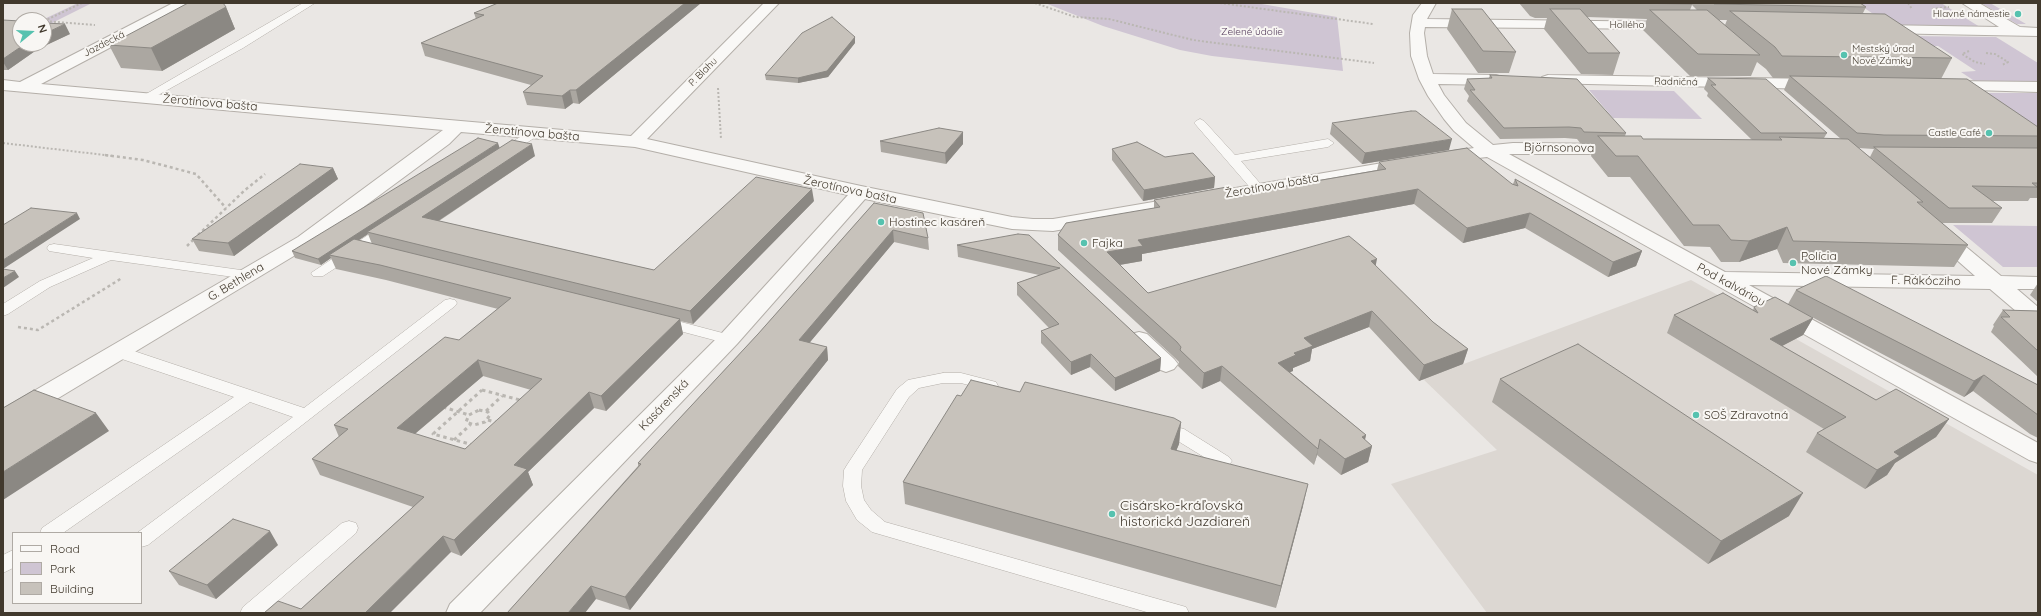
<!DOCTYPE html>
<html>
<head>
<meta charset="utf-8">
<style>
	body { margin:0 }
	#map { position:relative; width:2041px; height:616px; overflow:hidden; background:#eae7e4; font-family:Quicksand,sans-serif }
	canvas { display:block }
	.frame { position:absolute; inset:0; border:4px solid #41392d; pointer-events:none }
	.legend { position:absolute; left:12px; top:532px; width:130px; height:72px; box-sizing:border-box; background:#f8f6f3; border:1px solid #afaaa4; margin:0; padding:5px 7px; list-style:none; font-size:12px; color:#41392d }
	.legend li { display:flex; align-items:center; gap:8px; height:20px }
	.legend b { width:20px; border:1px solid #afaaa4 }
	.north { position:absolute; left:12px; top:12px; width:40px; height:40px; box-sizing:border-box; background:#f8f6f3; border:1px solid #afaaa4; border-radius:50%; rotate:72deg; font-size:11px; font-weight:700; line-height:16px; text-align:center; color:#41392d }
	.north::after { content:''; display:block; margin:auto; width:14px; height:18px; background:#56c2af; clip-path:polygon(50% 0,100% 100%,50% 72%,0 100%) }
</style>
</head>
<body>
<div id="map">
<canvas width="2041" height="616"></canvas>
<div class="frame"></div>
<ul class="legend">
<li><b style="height:5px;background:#f9f8f6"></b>Road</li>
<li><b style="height:11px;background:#cfc5d3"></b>Park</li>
<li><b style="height:11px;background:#c7c2bb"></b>Building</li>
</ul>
<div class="north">N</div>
</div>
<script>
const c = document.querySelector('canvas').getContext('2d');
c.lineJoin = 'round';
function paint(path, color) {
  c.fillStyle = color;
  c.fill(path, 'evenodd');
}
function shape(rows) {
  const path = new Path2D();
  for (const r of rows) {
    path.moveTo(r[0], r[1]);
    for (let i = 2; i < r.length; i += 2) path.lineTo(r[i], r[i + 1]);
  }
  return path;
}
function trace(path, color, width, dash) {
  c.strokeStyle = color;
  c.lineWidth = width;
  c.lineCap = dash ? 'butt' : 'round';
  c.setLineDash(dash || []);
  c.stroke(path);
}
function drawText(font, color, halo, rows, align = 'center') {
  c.font = font + ' Quicksand,sans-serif';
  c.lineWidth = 4;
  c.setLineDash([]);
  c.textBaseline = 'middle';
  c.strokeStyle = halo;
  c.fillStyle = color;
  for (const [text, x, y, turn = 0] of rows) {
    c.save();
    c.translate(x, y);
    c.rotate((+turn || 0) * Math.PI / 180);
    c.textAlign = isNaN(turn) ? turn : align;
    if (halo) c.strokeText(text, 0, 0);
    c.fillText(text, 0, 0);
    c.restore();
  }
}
paint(shape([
	[1691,280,2038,475,2038,613,1487,613,1391,484,1497,450,1423,379]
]), '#dcd7d2');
paint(shape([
	[78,3,92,3,50,24,44,23,42,20],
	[1045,3,1256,3,1337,17,1343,71,1212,56,1180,50,1103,26],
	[1857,3,1941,3,1980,27,1891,26],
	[1981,3,1990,3,2026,24,2017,24],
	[1907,36,1996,37,2038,63,2038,83,1976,82,1961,72,1976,71,1938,46,1922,46],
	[1589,90,1674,91,1702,119,1613,118],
	[1986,93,2038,93,2038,129],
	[1953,225,2038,226,2038,267,2003,267]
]), '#cfc5d3');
const lane = shape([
	[303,3,315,3,243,48,151,99,147,100,141,97,303,3],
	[1200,119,1204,121,1235,155,1328,139,1334,143,1328,147,1241,161,1264,188,1258,192,1253,191,1196,125,1194,123,1196,121,1200,119],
	[533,129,537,130,539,133,537,136,507,156,499,156,497,153,499,150,533,129],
	[388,224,393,225,395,228,393,231,323,276,313,276,311,273,383,225,388,224],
	[54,244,248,271,253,272,255,275,253,278,248,279,111,260,50,287,8,314,3,316,3,304,40,281,93,258,49,251,47,248,49,245,54,244],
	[450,299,455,300,457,303,455,306,148,545,141,547,141,533,137,533,293,417,250,402,63,533,40,533,42,528,234,397,113,356,111,352,113,348,119,347,125,348,304,408,445,300,450,299],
	[662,317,734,336,737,339,734,342,729,344,657,325,654,322,657,319,662,317],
	[943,373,961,373,996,382,998,386,996,390,990,391,961,383,943,383,919,388,909,397,862,470,861,486,864,500,871,510,885,522,1179,605,1186,607,1189,613,1150,613,872,532,857,520,846,501,843,486,844,470,847,465,897,389,908,380,943,373],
	[1160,423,1184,429,1229,457,1232,461,1229,465,1223,467,1217,465,1173,438,1154,433,1151,429,1154,425,1160,423],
	[349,521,356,523,358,528,356,533,264,613,240,613,243,607,342,523,349,521],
	[13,550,13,568,3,573,3,555,13,550]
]);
const street = shape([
	[173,3,191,3,189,6,41,84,631,136,764,3,779,3,647,139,861,186,1012,217,1033,219,1053,219,1406,159,1412,160,1415,164,1412,168,1406,169,1053,231,1012,229,865,199,737,344,480,613,446,613,450,604,721,334,848,195,635,147,461,132,449,144,312,245,12,426,3,428,3,409,298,237,443,130,3,90,3,80,20,82,173,3],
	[1422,3,1436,3,1427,19,1680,22,1682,25,1680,28,1675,29,1425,27,1424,33,1427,56,1433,74,1496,75,1502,77,1504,80,1502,83,1496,85,1438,84,1444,95,1466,123,1493,145,1513,143,1623,144,1629,145,1632,149,1629,153,1623,154,1509,154,1725,272,1975,276,1933,239,1930,235,1933,231,1940,229,1947,231,2001,276,2038,277,2038,289,2017,289,2038,307,2038,325,2030,323,1990,289,1749,285,2038,443,2038,463,2029,460,1487,157,1444,162,1438,161,1435,157,1438,153,1474,148,1454,131,1444,119,1428,96,1419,79,1411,56,1410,33,1413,15,1422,3],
	[1962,3,1979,3,2020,27,2038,28,2038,36,1879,33,1874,32,1872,29,1874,26,1879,25,1999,27,1962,3],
	[1548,75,1816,79,1822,81,1824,84,1822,87,1816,89,1542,83,1540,80,1542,77,1548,75],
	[1948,81,2038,82,2038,92,1942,89,1940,86,1942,83,1948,81],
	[1139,332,1147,334,1174,359,1178,364,1174,369,1166,372,1158,369,1131,344,1128,339,1131,334,1139,332]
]);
trace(lane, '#b4afa9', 1);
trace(street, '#b4afa9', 2);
trace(shape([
	[82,3,44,21,95,25],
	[1035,3,1075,17,1109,19,1193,40,1374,63],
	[1220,3,1373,24],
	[1908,3,1912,9],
	[1932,9,1949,7],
	[1969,51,1962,54,1975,62,1985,64],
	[1986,53,1995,54,2008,62,2002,65],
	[718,88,721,139],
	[3,143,113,156]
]), '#bab7b2', 2, [2, 2]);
trace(shape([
	[105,155,143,160,196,174,226,208],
	[198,235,245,190,265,174],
	[187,246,195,238],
	[18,327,38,330,122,278]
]), '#bab7b2', 2.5, [3, 3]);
trace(shape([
	[482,390,524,401,477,446,433,434,482,390],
	[443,407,469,415],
	[479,410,488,412,490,415,485,422,474,425,466,422,469,415,479,410],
	[486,411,502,396],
	[488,420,498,423],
	[454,440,470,425]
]), '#bab7b2', 3, [3.5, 3.5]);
paint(lane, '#f9f8f6');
paint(street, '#f9f8f6');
paint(shape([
	[498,3,701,3,579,104,573,103,565,109,527,105,523,92,531,85,425,56,421,43,476,19,474,13],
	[1519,3,1860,3,1866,7,1863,13,1952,58,1941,79,2038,127,2038,198,2030,198,2028,201,1992,201,2002,208,1992,223,1942,223,1968,245,1954,267,1783,263,1777,249,1739,262,1721,262,1710,247,1684,246,1630,177,1608,177,1591,156,1595,144,1581,144,1577,139,1565,138,1500,139,1467,101,1469,96,1464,89,1467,79,1489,78,1490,75,1626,133,1625,136,1643,139,1752,140,1707,96,1708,93,1704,89,1708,78,1827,133,1824,138,1841,139,1784,90,1789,78,1773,78,1766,69,1757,62,1751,76,1690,76,1643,30,1647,19,1587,17,1620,53,1613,75,1581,74,1544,29,1547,18,1535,18,1530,16],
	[1692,5,1697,10,1690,10],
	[1719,20,1727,20,1725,25],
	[1858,148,1874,149,1870,157],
	[226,7,235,29,162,71,121,68,109,45],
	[1452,9,1516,52,1509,73,1478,73,1447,29],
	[3,20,70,34,38,49,8,70,3,70],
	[855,43,828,77,798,83,766,80,765,75],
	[1332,123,1449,150,1362,164,1330,134],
	[880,141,963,144,946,164,881,152],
	[500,148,535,156,439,221,654,270,814,201,693,324,680,321,683,334,606,411,594,408,528,472,533,485,461,556,451,552,301,609,413,507,320,475,312,459,339,437,334,425,459,340,498,309,386,280,336,269,331,258,321,265,295,258,292,251],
	[368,234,372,244,359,240],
	[483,376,531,390,465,449,415,434],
	[1112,149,1165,157,1215,177,1214,188,1143,201,1112,160],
	[1379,162,1513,184,1515,179,1642,251,1636,266,1608,277,1525,228,1463,243,1414,204,1142,254,1142,261,1120,265,1148,293,1375,266,1433,322,1468,349,1463,364,1419,381,1369,327,1312,349,1310,361,1293,368,1293,371,1290,372,1366,435,1365,440,1372,446,1368,462,1341,475,1317,455,1314,465,1220,381,1202,389,1178,366,1179,362,1175,358,1058,250,1058,235,1154,208,1154,200,1234,195,1377,170],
	[333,168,338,179,234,256,199,251,192,239],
	[874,203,928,238,929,250,894,242,809,343,827,347,828,360,630,610,596,599,507,613,638,466,638,463,758,334],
	[1029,235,1161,358,1160,371,1115,391,1090,367,1071,375,1041,343,1041,331,1049,328,1017,295,1017,283,1039,275,958,257,957,245],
	[2038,283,2038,302,2030,295],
	[1796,290,2038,385,2038,438,2030,434,1973,391,1964,397,1808,315,1813,318,1803,335,1782,346,1876,400,1949,419,1936,437,1895,463,1887,475,1865,489,1806,452,1817,433,1824,429,1667,333,1674,315,1753,310,1754,307,1788,304],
	[2003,310,2038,311,2038,377,1991,332,1994,326,1993,325],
	[1500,379,1789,516,1708,564,1492,402],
	[1020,392,1181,422,1179,444,1176,451,1303,506,1276,608,905,504,903,482,961,396],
	[278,545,216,599,179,585,169,571]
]), '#aba7a1');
paint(shape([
	[685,3,701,3,579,104,576,90],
	[226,7,235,29,162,71,151,48],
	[65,24,70,34,38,49,8,70,3,62,3,59,25,44,44,44,44,34],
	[855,37,855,43,828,77,798,83,798,78],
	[570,90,573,103,565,109,562,96],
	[963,132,963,144,946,164,945,153],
	[1452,139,1449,150,1362,164,1365,153],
	[498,143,500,149,367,232,368,234,335,256,329,255,331,258,321,265,318,259],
	[532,144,535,156,426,229,422,217],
	[333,168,338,179,234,256,228,243],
	[1215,177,1214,188,1143,201,1144,190],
	[812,189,814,201,693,324,690,311],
	[1418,189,1414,204,1142,254,1142,261,1107,267,1107,252,1138,240],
	[77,213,80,219,3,269,3,260],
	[1530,213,1525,228,1463,243,1467,228],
	[1787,227,1777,249,1739,262,1749,241],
	[893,230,894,242,801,353,799,340],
	[1642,251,1636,266,1608,277,1613,262],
	[1377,259,1374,274,1371,261],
	[15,271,19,277,3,288,3,278],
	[1372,311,1369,327,1312,349,1310,361,1293,368,1293,371,1275,378,1278,363,1294,353,1304,338],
	[1813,318,1803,335,1761,357,1770,339],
	[680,319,683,334,606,411,601,396],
	[827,347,828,360,630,610,625,597],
	[1468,349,1463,364,1419,381,1424,365],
	[1091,354,1090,367,1071,375,1071,362],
	[1161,358,1160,371,1115,391,1115,378],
	[478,360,483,376,404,443,397,428],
	[1222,366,1220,381,1202,389,1204,373],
	[1984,375,1973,391,1964,397,1974,381],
	[589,392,594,408,528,472,533,485,461,556,454,540,514,465],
	[96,413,109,431,3,500,3,472],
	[1949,419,1936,437,1895,463,1887,475,1865,489,1877,470,1894,452],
	[1181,422,1179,444,1168,471,1171,449],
	[1366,435,1362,451,1372,446,1368,462,1341,475,1345,459,1362,437],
	[1320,439,1317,455,1314,465,1318,449],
	[1308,484,1303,506,1276,608,1281,586],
	[1803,493,1789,516,1708,564,1721,541],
	[270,531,278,545,216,599,207,585],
	[443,536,451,552,390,613,365,613],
	[591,586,596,599,585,613,568,613]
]), '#8b8883');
const building = shape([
	[188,3,223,3,226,7,151,48,109,45,188,3],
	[498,3,685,3,576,90,570,90,562,96,523,92,543,76,421,43,484,15,474,13,498,3],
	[1623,3,1691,3,1692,4,1623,3],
	[1713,3,1860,3,1866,7,1714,4,1713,3],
	[1452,9,1482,9,1516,52,1483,51,1452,9],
	[1550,9,1580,9,1620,53,1588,53,1550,9],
	[1650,10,1707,10,1760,55,1698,54,1650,10],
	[1730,11,1885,14,1952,58,1782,56,1775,47,1730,11],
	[832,17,855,37,827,71,798,78,765,75,802,33,832,17],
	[3,20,20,21,20,44,25,44,3,59,3,20],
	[44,23,65,24,44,34,44,23],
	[1490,75,1577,79,1626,133,1584,132,1581,128,1569,127,1504,128,1470,90,1475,90,1467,79,1492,78,1490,75],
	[1790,76,1967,79,2038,127,2038,136,1884,135,1857,133,1790,76],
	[1708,78,1766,79,1827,133,1761,133,1711,85,1716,85,1708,78],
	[1411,111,1416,111,1452,139,1365,153,1332,123,1411,111],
	[939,128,963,132,945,153,880,141,939,128],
	[1598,136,1641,136,1643,139,1658,139,1782,140,1779,137,1848,139,1923,202,1917,202,1968,245,1793,241,1787,227,1749,241,1731,240,1719,225,1693,225,1638,156,1616,156,1598,136],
	[478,138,498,143,318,259,292,251,478,138],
	[512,140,532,144,422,217,654,270,756,177,812,189,690,311,367,232,512,140],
	[1137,142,1165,157,1193,153,1215,177,1144,190,1112,149,1137,142],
	[1874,147,2038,148,2038,183,2032,183,2037,187,1972,186,2002,208,1949,208,1874,147],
	[1467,148,1512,184,1518,186,1515,179,1642,251,1613,262,1530,213,1467,228,1418,189,1138,240,1143,246,1107,252,1148,293,1349,236,1377,259,1371,261,1433,322,1468,349,1424,365,1372,311,1304,338,1313,346,1294,353,1296,355,1278,363,1366,435,1362,437,1372,446,1345,459,1320,439,1318,449,1222,366,1204,373,1180,350,1181,347,1177,342,1058,235,1066,223,1160,207,1154,200,1227,187,1234,195,1386,169,1379,162,1467,148],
	[300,164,333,168,228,243,192,239,300,164],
	[874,203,923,213,928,238,893,230,799,340,827,347,625,597,591,586,568,613,507,613,641,464,638,463,758,334,874,203],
	[31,208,77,213,3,260,3,225,31,208],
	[1018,234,1029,235,1161,358,1115,378,1091,354,1071,362,1041,331,1059,324,1017,283,1060,268,957,245,1018,234],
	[354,239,680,319,601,396,589,392,514,465,527,469,454,540,443,536,365,613,264,613,278,601,301,609,424,497,312,459,348,429,334,425,445,337,459,340,511,298,380,265,329,255,354,239],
	[478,360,542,379,465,449,397,428,478,360],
	[3,269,15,271,3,278,3,269],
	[1826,276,2038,385,2038,415,1984,375,1974,381,1796,290,1826,276],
	[1723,293,1758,313,1754,307,1775,297,1813,318,1770,339,1876,400,1896,389,1949,419,1894,452,1900,456,1877,470,1817,433,1846,417,1674,315,1723,293],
	[2003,310,2038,311,2038,351,2001,317,2010,317,2003,310],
	[1578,344,1803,493,1721,541,1500,379,1578,344],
	[971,380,1020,392,1025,382,1174,418,1181,422,1171,449,1308,484,1281,586,903,482,957,395,961,396,971,380],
	[34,390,96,413,3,472,3,408,34,390],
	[233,519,270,531,207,585,169,571,233,519]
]);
paint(building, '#c7c2bb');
trace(building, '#8b8883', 1);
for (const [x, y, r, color] of [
	[2018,14,4,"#56c2af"],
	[1844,55,4,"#56c2af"],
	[1989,133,4,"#56c2af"],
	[881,222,4,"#56c2af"],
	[1084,243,4,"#56c2af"],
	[1793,263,4,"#56c2af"],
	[1696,415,4,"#56c2af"],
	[1112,514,4,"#56c2af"]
]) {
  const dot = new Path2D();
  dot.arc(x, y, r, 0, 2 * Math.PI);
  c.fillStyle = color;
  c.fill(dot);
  trace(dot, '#f8f6f3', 1.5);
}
drawText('10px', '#41392d', '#f8f6f3', [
	["Hlavné námestie",2010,14],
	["Mestský úrad",1852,49,"left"],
	["Nové Zámky",1852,61,"left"],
	["Castle Café",1981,133]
], 'right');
drawText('10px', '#41392d', '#f8f6f3', [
	["Hollého",1627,25],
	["Jazdecká",104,44,-27],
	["P. Blahu",703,72,-45],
	["Radničná",1676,82,1]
]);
drawText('10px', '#543b5b', '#f8f6f3', [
	["Zelené údolie",1252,32]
]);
drawText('12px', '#41392d', '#f8f6f3', [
	["Žerotínova bašta",210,103,5],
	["Žerotínova bašta",532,133,5],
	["Björnsonova",1559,148,1],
	["Žerotínova bašta",1272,186,-10],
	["Žerotínova bašta",850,190,12],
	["F. Rákócziho",1926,281,1],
	["G. Bethlena",236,282,-31],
	["Pod kalváriou",1731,285,29],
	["Kasárenská",664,405,-46]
]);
drawText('12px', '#41392d', '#f8f6f3', [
	["Hostinec kasáreň",889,222],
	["Fajka",1092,243],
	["Polícia",1801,256],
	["Nové Zámky",1801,270],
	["SOŠ Zdravotná",1704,415]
], 'left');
drawText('14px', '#41392d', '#f8f6f3', [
	["Cisársko-kráľovská",1120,506],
	["historická Jazdiareň",1120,522]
], 'left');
</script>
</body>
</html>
